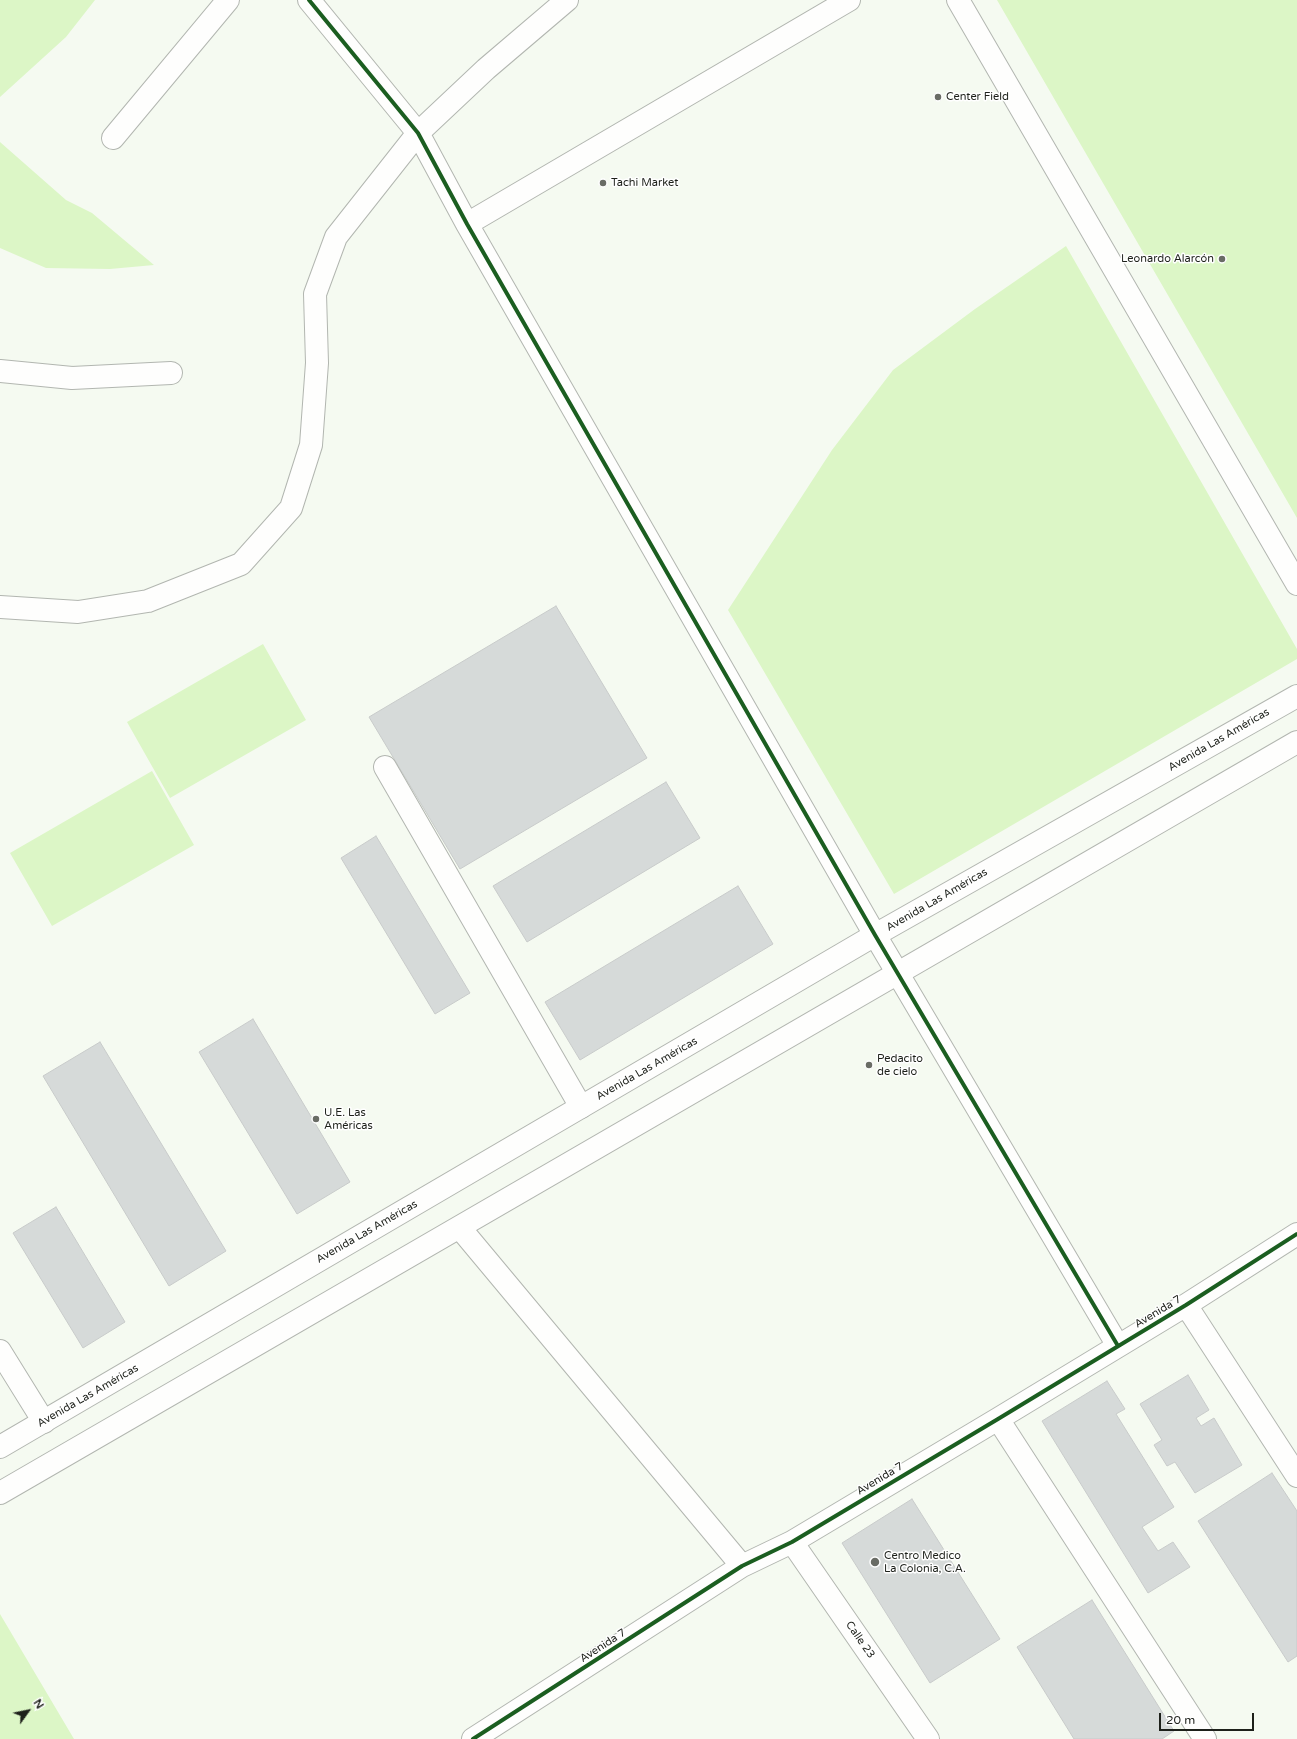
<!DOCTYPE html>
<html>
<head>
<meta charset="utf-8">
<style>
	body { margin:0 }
	#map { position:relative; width:1297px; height:1739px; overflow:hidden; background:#f5faf1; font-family:"Varela Round",sans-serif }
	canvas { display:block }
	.north { position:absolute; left:8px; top:1691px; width:40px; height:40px; -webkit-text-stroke:3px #fff; paint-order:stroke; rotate:57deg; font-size:11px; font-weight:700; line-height:16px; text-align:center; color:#1d201a }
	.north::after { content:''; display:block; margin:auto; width:14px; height:18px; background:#1d201a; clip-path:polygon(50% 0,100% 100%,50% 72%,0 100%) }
	.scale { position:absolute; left:1159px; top:1713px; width:95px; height:18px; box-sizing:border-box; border:2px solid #1d201a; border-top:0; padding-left:5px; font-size:12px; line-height:14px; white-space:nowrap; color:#1d201a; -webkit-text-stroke:3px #fff; paint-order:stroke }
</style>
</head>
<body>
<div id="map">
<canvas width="1297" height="1739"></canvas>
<div class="north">N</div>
<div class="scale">20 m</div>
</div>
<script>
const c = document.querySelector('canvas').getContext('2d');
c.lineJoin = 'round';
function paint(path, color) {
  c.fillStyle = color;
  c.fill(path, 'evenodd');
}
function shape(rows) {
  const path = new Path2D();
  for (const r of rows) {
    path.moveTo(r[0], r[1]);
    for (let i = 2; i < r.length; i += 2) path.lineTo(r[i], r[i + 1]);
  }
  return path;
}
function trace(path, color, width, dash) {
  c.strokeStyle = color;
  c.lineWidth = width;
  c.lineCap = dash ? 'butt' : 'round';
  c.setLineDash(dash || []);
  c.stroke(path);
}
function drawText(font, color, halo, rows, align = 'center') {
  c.font = font + ' "Varela Round",sans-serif';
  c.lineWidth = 3;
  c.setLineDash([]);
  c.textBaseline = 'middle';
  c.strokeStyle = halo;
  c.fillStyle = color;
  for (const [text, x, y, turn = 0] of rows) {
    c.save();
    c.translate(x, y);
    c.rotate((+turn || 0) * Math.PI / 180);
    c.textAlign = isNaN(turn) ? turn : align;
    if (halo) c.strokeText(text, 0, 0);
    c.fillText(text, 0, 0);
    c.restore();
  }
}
paint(shape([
	[0,0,95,0,66,37,0,97],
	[997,0,1297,0,1297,518],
	[0,142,66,200,92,213,154,265,110,269,46,268,0,248],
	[1066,246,1297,649,1297,659,894,894,728,610,832,450,893,370,975,309],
	[263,644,306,720,170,798,127,722],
	[152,771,194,845,52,926,10,853],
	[0,1614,74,1739,0,1739]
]), '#dcf6c6');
const building = shape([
	[556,606,647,758,460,869,369,717,556,606],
	[666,782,700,838,527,942,493,886,666,782],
	[376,836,470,993,435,1014,341,858,376,836],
	[738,886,773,944,580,1060,545,1002,738,886],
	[253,1019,350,1182,297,1214,199,1052,253,1019],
	[100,1042,226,1251,169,1286,43,1076,100,1042],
	[56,1207,125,1322,83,1348,13,1233,56,1207],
	[1188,1375,1209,1410,1196,1418,1201,1426,1214,1418,1242,1465,1195,1493,1175,1462,1167,1466,1154,1445,1162,1440,1140,1404,1188,1375],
	[1107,1381,1125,1409,1116,1414,1174,1507,1142,1527,1158,1551,1173,1542,1190,1567,1148,1593,1042,1421,1107,1381],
	[1272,1473,1297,1511,1297,1656,1288,1662,1198,1521,1272,1473],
	[912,1499,1000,1639,930,1683,842,1543,912,1499],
	[1092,1600,1174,1731,1162,1739,1074,1739,1017,1647,1092,1600]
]);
paint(building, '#d6dad9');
trace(building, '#c8cbca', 1);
const minor = shape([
	[309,0,418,133,467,224,875,935,1118,1346],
	[958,0,1297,584],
	[113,138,228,0],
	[467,224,849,0],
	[0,371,72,378,171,373],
	[0,607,78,612,148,601,241,564,291,508,311,445,317,363,315,294,336,237,418,133,486,69,567,0],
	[385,767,581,1107],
	[460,1228,742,1566],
	[1186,1305,1297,1476],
	[0,1351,44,1422],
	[998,1419,1205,1739],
	[792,1542,928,1739],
	[473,1739,742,1566,792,1542,998,1419,1186,1305,1297,1234]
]);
const major = shape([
	[0,1447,875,935,1297,696],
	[0,1493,1297,742]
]);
trace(minor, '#b2b6b0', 24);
trace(major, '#b2b6b0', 24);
trace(minor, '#fefefd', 22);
trace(major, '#fefefd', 22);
trace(shape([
	[309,0,418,133,467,224,875,935,1118,1346],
	[473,1739,742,1566,792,1542,998,1419,1186,1305,1297,1234]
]), '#1b5e20', 4);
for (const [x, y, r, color] of [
	[938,97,4,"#696c65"],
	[603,183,4,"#696c65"],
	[1222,259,4,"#696c65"],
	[869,1065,4,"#696c65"],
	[316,1119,4,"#696c65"],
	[875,1562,5,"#696c65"]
]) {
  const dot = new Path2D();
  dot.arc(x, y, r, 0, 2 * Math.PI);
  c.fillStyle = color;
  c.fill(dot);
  trace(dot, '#fff', 1.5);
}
drawText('11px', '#1d201a', '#fff', [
	["Center Field",946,97],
	["Tachi Market",611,183],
	["Leonardo Alarcón",1214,259,"right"],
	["Pedacito",877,1059],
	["de cielo",877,1072],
	["U.E. Las",324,1113],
	["Américas",324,1126],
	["Centro Medico",884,1556],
	["La Colonia, C.A.",884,1569]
], 'left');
drawText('11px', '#1d201a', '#fff', [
	["Avenida Las Américas",1219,740,-30],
	["Avenida Las Américas",937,900,-30],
	["Avenida Las Américas",647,1069,-30],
	["Avenida Las Américas",367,1232,-30],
	["Avenida 7",1158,1312,-31],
	["Avenida Las Américas",88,1396,-30],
	["Avenida 7",880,1479,-31],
	["Calle 23",860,1640,55],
	["Avenida 7",603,1646,-33]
]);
</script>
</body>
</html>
